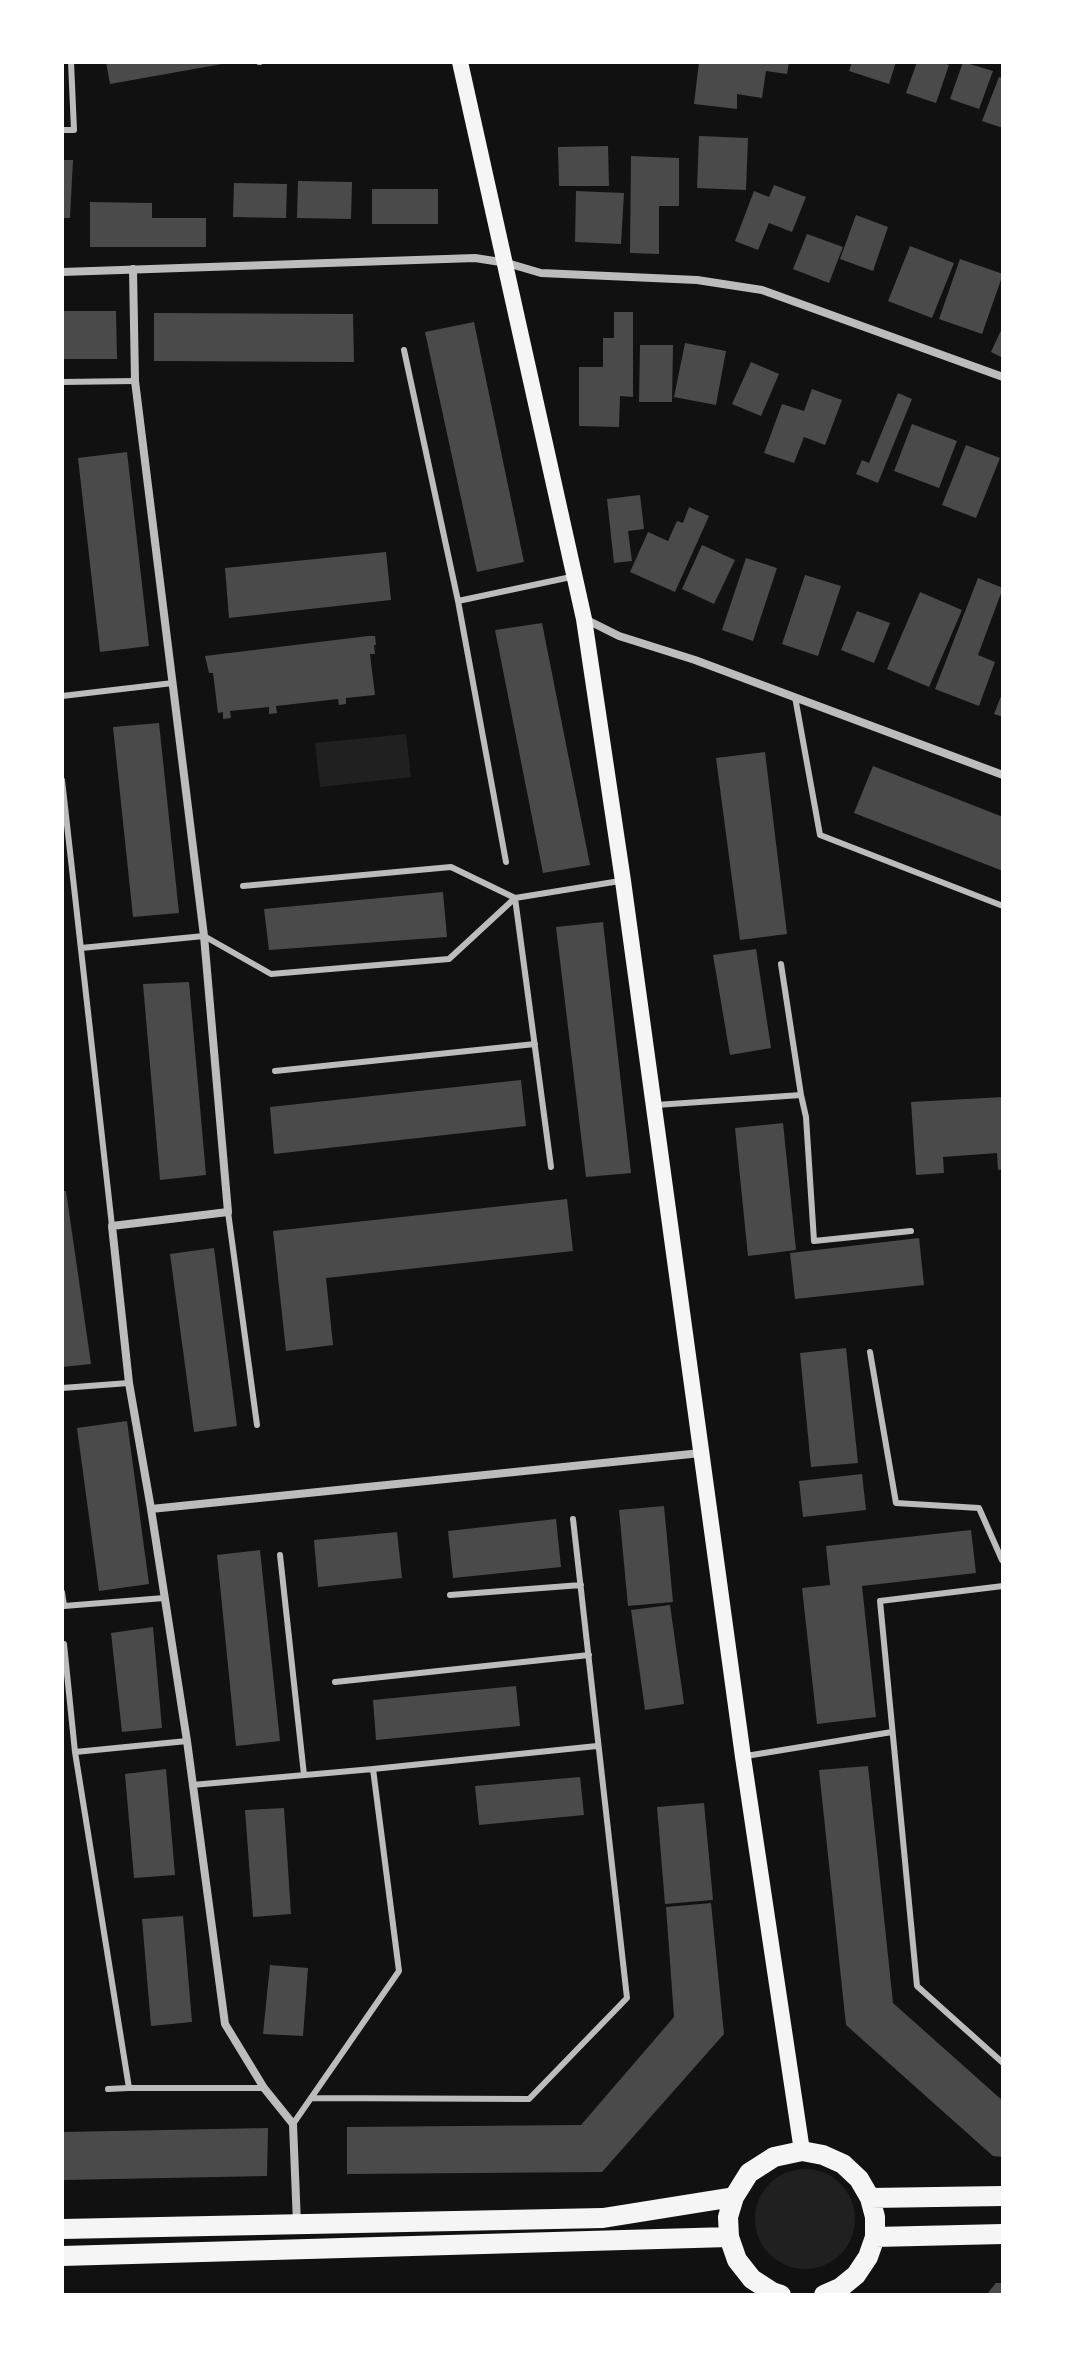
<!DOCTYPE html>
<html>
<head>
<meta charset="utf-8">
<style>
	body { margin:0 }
	#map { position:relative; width:1065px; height:2357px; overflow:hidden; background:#111; font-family:Roboto,sans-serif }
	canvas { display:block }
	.frame { position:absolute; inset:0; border:64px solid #fff; pointer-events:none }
</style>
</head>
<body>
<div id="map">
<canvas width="1065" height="2357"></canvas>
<div class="frame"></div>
</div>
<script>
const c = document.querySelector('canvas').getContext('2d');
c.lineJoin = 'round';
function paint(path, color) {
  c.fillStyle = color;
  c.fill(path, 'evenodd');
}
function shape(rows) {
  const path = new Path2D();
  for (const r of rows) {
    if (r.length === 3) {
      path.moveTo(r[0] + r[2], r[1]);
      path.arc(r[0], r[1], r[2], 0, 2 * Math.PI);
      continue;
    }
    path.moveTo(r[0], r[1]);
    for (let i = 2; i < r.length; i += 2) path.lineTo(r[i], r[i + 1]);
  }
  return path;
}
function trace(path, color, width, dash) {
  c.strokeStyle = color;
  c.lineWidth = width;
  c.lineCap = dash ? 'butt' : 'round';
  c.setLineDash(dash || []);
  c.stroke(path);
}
paint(shape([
	[406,734,411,777,320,787,315,743],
	[805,2219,50]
]), '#202020');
paint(shape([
	[106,62,222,62,222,64,110,84],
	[699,62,789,62,787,74,766,71,762,98,737,94,737,109,694,104],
	[852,62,896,62,889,84,849,71],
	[917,62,941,62,949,65,936,103,906,93],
	[963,62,993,71,979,109,950,99],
	[999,77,1003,78,1003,128,982,121],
	[699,136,748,138,746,190,697,188],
	[608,146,609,186,559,186,558,147],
	[631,156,679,158,679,206,659,206,659,254,630,253],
	[62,160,73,160,70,218,62,218],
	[298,181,352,182,351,219,297,218],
	[234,183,287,184,286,218,233,217],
	[774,185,806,197,792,232,769,223,758,250,735,241,754,191,769,197],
	[372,189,438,189,438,224,372,224],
	[576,191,624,193,621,244,575,242],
	[90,202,152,203,152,218,206,218,206,247,90,247],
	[856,215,888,227,873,271,840,259],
	[807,234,843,247,829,283,793,269],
	[910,246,954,263,932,318,888,301],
	[960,259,1003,274,982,334,939,319],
	[62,311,116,311,117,359,62,359],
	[614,312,633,312,633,397,620,396,619,427,579,426,579,367,603,367,603,338,614,338],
	[154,313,353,314,354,362,154,361],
	[474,322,524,562,477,572,425,332],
	[1003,326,1003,358,991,352],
	[685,343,726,351,716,405,674,397],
	[640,345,673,345,672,402,639,402],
	[751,362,779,374,761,416,732,404],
	[812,389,842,400,825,445,804,437,794,463,764,453,782,404,804,411],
	[898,393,912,399,878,483,856,474,862,460,869,463],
	[912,424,957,441,939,488,894,471],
	[966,445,1000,458,976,518,942,505],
	[127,452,149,646,100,652,78,458],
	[640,495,644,529,628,531,632,561,614,563,607,499],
	[689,507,709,516,675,592,630,572,648,532,668,541,677,521,683,523],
	[702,545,735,560,714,604,682,589],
	[386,552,391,600,229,618,225,568],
	[746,558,777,568,753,641,722,630],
	[805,575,841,586,818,656,782,644],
	[978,578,1003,588,978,655,995,662,979,706,935,689],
	[920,592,962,610,929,687,887,669],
	[857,611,890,623,874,663,841,650],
	[542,623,590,865,543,873,495,630],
	[368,636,375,636,376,645,374,645,375,654,370,654,375,695,346,698,346,704,339,705,338,699,276,706,277,713,269,714,269,707,230,711,231,718,223,719,223,712,218,713,213,673,209,673,205,656],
	[1003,691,1003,717,994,714],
	[159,723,179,913,133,917,113,727],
	[765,752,787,934,740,940,716,758],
	[873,766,1003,817,1003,871,854,813],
	[443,892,447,937,269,950,264,909],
	[603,922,631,1173,586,1177,556,927],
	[756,949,771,1048,730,1055,713,955],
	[189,982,206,1175,160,1180,143,984],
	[521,1080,526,1126,274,1154,270,1107],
	[1003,1097,1003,1169,998,1170,997,1153,943,1157,944,1173,916,1175,911,1102],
	[783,1123,796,1250,748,1256,735,1128],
	[62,1191,66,1191,91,1364,62,1367],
	[567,1199,573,1251,326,1278,333,1345,286,1351,273,1231],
	[919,1238,924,1285,795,1299,790,1253],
	[214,1248,237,1426,194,1432,170,1254],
	[846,1348,858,1463,811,1467,800,1353],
	[127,1421,149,1584,99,1591,77,1428],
	[862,1474,866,1510,803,1517,799,1481],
	[664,1506,673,1602,628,1606,619,1510],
	[556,1519,561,1567,453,1578,448,1531],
	[971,1530,976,1573,862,1586,876,1717,817,1724,802,1588,830,1585,826,1546],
	[397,1532,402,1578,318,1587,314,1540],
	[260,1550,280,1741,236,1746,217,1555],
	[670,1605,684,1704,645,1710,631,1610],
	[153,1627,162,1728,122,1732,111,1633],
	[516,1686,520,1726,376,1740,373,1700],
	[868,1766,893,2003,1003,2101,1003,2157,993,2156,846,2025,819,1770],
	[166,1769,175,1875,134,1878,125,1774],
	[580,1777,584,1815,479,1825,475,1786],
	[704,1803,713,1900,665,1904,657,1807],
	[284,1808,291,1914,253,1917,245,1810],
	[711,1903,724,2034,602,2172,347,2174,347,2127,581,2125,674,2017,666,1907],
	[183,1916,192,2022,151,2026,142,1919],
	[270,1965,308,1968,303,2036,263,2034],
	[268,2128,267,2176,62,2180,62,2132],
	[996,2283,1003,2283,1003,2295,986,2295]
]), '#4a4a4a');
trace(shape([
	[259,62,260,62],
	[62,130,74,130,71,62],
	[404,350,458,601],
	[62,382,135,381],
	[62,696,173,683],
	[795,697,820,835,1003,906],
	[62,780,112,1226],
	[506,862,458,601,571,577],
	[81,948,204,936,271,974,449,959,515,898,451,867,243,886],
	[781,964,801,1095],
	[275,1071,535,1044],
	[656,1105,801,1095,806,1117,814,1241,911,1231],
	[551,1167,515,898,620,881],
	[228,1212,257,1425],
	[870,1352,896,1503,979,1508,1002,1560],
	[62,1388,129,1383],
	[280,1555,304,1775],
	[1003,1586,880,1601,917,1986,1003,2063],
	[62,1592,64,1606,164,1598],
	[450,1595,581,1585],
	[64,1644,75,1752,129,2088,264,2088],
	[335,1682,589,1655],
	[75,1752,187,1741],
	[746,1756,892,1732],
	[192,1785,373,1769],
	[108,2089,129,2088],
	[312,2098,529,2099,627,1998,573,1519],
	[293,2124,399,1971,373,1769,597,1746]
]), '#bcbcbc', 6);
trace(shape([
	[133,269,135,381,204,936,228,1212,112,1226,129,1383,151,1509,187,1741,225,2024,264,2088,293,2124,297,2224],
	[62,272,475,258,507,263,541,273,697,280,762,290,1003,377],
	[585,619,619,636,695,660,1003,775],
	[151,1509,701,1453]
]), '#bcbcbc', 8);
trace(shape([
	[460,62,584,619,623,881,743,1757,802,2151]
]), '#f5f5f5', 16);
trace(shape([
	[870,2198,1003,2196],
	[62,2229,603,2218,734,2197],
	[875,2237,1003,2234],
	[62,2256,729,2237],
	[781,2295,772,2292,752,2279,737,2260,729,2237,728,2217,734,2197,749,2173,774,2157,802,2151,823,2155,843,2164,859,2179,870,2198,875,2217,875,2237,868,2257,856,2275,840,2288,824,2295]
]), '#f5f5f5', 20);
</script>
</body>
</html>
